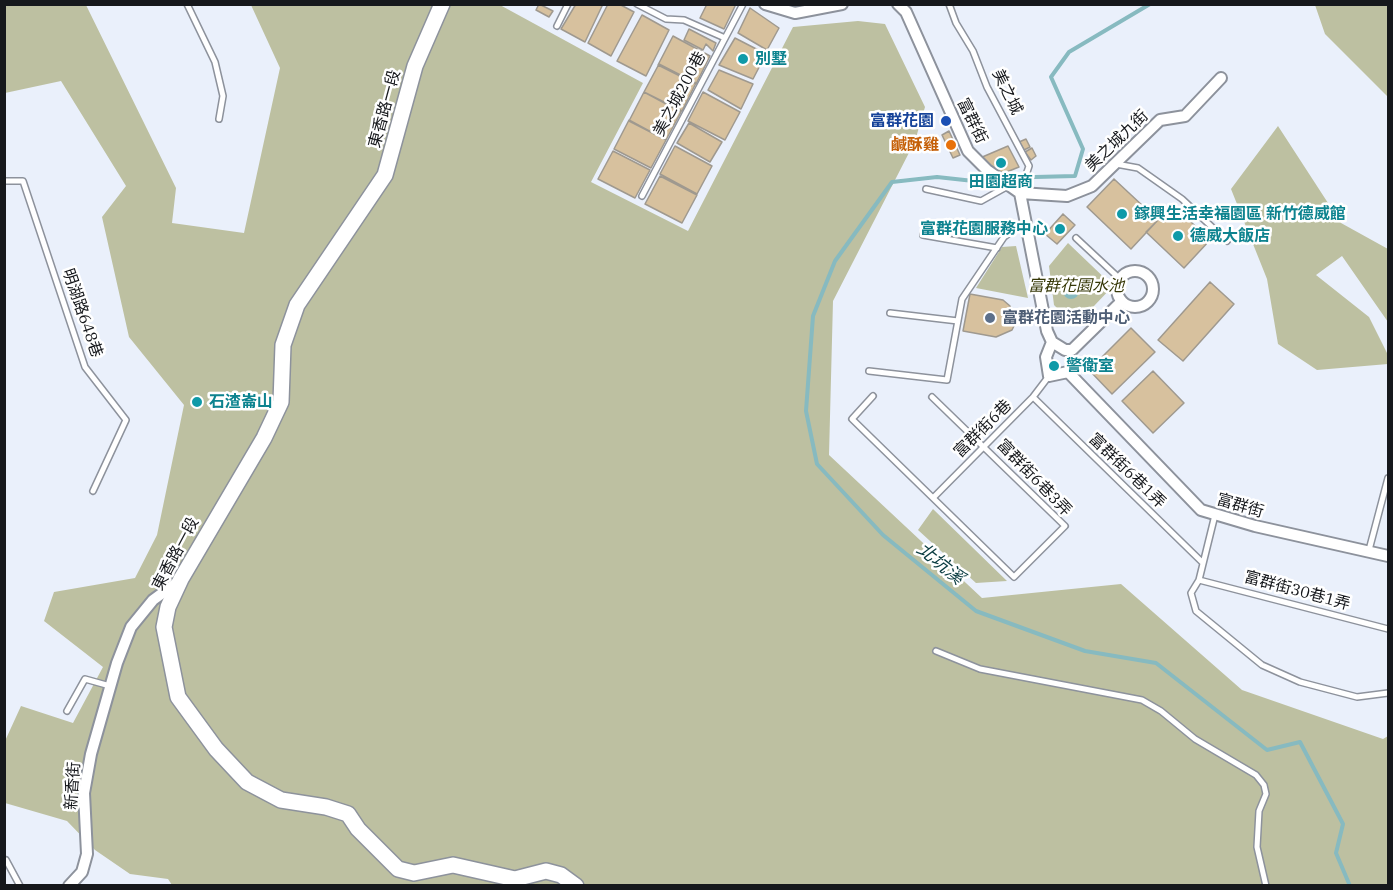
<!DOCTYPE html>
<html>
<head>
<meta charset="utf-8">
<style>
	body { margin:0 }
	#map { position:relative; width:1393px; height:890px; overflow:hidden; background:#eaf0fb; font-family:"IBM Plex Serif",serif }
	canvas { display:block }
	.frame { position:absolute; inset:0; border:6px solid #16181c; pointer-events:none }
</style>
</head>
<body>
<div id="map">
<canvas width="1393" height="890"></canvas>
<div class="frame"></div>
</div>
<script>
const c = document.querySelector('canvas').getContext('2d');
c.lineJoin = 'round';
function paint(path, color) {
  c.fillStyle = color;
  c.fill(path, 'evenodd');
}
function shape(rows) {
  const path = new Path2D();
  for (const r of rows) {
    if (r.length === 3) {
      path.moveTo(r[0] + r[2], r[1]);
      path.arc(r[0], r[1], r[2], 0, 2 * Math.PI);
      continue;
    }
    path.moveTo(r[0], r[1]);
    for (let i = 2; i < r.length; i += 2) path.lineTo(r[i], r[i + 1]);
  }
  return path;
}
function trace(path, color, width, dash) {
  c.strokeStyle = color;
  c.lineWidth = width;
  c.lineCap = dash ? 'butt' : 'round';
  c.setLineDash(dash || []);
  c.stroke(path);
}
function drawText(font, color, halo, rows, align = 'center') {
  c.font = font + ' "IBM Plex Serif","Noto Sans TC",serif';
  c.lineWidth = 5;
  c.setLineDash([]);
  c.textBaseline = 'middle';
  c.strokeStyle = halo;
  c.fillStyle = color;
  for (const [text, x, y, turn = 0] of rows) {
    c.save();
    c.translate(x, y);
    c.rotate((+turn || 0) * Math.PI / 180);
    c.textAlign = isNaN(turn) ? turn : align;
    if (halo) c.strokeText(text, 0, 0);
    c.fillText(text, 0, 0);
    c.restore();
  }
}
paint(shape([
	[4,5,86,5,176,188,172,223,244,233,280,68,251,5,500,5,643,83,591,182,688,231,793,27,858,21,885,24,925,107,915,141,833,301,829,455,982,598,1121,584,1242,690,1383,739,1388,736,1388,885,172,885,168,879,130,874,95,850,67,821,5,803,5,741,21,706,73,723,103,667,44,621,54,592,135,578,157,535,184,405,129,337,102,217,126,186,61,81,5,93],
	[1315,5,1388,5,1388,97,1325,34],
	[1278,126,1341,223,1388,249,1388,322,1342,256,1316,275,1369,317,1388,355,1388,364,1317,370,1278,344,1267,279,1231,189],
	[1068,243,1113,286,1075,326,1054,305,1049,266],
	[1016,246,1028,298,976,288,1002,247],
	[933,509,1007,581,976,583,918,530]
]), '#bdc0a1');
paint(shape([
	[1071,291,8]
]), '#87bac0');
trace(shape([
	[1035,177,1075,176,1083,149,1051,77,1069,52,1150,4],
	[1001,184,937,177,892,182,835,261,813,316,806,411,817,464,883,535,976,611,1085,651,1156,663,1267,750,1300,742,1343,824,1336,853,1350,886]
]), '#87bac0', 4);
const building = shape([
	[539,4,553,11,549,17,536,10,539,4],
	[576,4,603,4,585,42,561,29,576,4],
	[608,4,619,4,634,12,611,56,588,43,608,4],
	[707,4,736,4,724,29,700,18,707,4],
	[750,8,779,28,767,50,738,33,750,8],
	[642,15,669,30,646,76,617,61,642,15],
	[689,29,716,43,713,51,706,44,703,50,684,40,689,29],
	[673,36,710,56,696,84,658,65,673,36],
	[735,38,766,54,753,79,719,65,735,38],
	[659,64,696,83,682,111,644,92,659,64],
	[719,70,753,84,741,109,708,90,719,70],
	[644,92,681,112,666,140,629,121,644,92],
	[703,92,740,112,725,140,688,121,703,92],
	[629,120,666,140,651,168,614,149,629,120],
	[689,123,722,142,710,162,677,143,689,123],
	[949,131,960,155,953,158,942,135,949,131],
	[1026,139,1030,147,1024,150,1019,142,1026,139],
	[675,146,712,166,697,194,660,174,675,146],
	[1008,146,1019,167,999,175,980,158,1008,146],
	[1032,148,1036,156,1031,160,1025,152,1032,148],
	[613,151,650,170,635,198,598,179,613,151],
	[660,176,697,195,682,223,645,204,660,176],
	[1114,179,1158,220,1131,249,1087,207,1114,179],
	[1173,205,1210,240,1184,268,1146,232,1173,205],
	[1063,214,1075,225,1057,244,1045,234,1063,214],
	[1210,282,1234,304,1183,361,1158,340,1210,282],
	[970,294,1003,300,1010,306,1016,322,1012,330,996,337,963,331,970,294],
	[1131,328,1155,352,1112,394,1089,370,1131,328],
	[1153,371,1184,403,1153,433,1122,401,1153,371]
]);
paint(building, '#d7c19e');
trace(building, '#9f998f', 1.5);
const lane = shape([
	[187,4,215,62,223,96,219,119],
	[637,4,666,19,684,20,725,38],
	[949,4,956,23,973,51,987,87,1029,166,1020,193],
	[557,26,568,4],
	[1116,164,1138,168,1182,199,1227,241],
	[4,181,23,181,85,367,126,420,93,491],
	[926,189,981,201,1008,186],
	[642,196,743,4],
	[923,235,997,248],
	[1076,238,1120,279],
	[890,313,958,321],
	[869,371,947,380,962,299,1004,237,1024,222],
	[873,396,852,419,1014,577,1065,526,932,397],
	[1033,397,1203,563],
	[933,498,1033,397,1049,376],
	[1215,515,1199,580,1191,593,1196,611,1262,665,1300,682,1357,697,1388,693],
	[1369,550,1388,478],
	[1199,580,1388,629],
	[936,651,980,669,1142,700,1161,711,1195,739,1256,775,1264,785,1266,794,1259,811,1257,847,1266,886],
	[67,711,85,679,110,686],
	[4,861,6,860,20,886]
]);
const street = shape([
	[765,4,795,13,842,4],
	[898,4,906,12,968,151,987,170,1020,193,1047,331,1052,342,1065,350,1072,350,1121,302],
	[1020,193,1067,196,1092,186,1160,120,1185,116,1221,78],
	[1135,289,18],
	[1052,342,1046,357,1049,376,1068,372,1201,510,1255,526,1388,556],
	[69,886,82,872,87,854,84,793,91,754,117,663,131,627,153,600,179,581]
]);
const secondary = shape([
	[442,4,415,66,385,175,297,305,283,345,281,402,264,438,181,579,168,607,164,627,178,697,216,749,247,782,281,800,326,807,348,814,358,829,398,869,414,873,453,865,515,879,546,871,561,875,576,886]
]);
trace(lane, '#8d929c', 8);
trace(street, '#8d929c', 14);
trace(secondary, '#8d929c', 18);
trace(lane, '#fff', 5);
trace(street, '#fff', 10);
trace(secondary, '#fff', 15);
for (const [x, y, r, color] of [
	[743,59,6,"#0f9aa8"],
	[946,121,6,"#1a4fb4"],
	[951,145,6,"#e8710a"],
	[1001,163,6,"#0f9aa8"],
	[1122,214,6,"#0f9aa8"],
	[1060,229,6,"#0f9aa8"],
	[1178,236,6,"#0f9aa8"],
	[990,318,6,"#5c6f8a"],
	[1054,366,6,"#0f9aa8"],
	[197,402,6,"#0f9aa8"]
]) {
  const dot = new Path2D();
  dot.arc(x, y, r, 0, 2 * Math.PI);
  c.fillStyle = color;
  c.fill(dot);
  trace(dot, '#fff', 2);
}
drawText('bold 16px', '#0d838f', '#fff', [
	["別墅",755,59],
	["田園超商",1001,182,"center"],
	["鎵興生活幸福園區 新竹德威館",1134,214],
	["富群花園服務中心",1048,229,"right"],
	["德威大飯店",1190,236],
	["警衛室",1066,366],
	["石渣崙山",209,402]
], 'left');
drawText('16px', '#16181c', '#fff', [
	["美之城",1007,92,64],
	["美之城200巷",680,94,-62],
	["東香路一段",385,109,-75],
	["富群街",972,121,64],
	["美之城九街",1117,141,-44],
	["明湖路648巷",82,313,71],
	["富群街6巷",983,429,-45],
	["富群街6巷1弄",1127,471,44],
	["富群街6巷3弄",1034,478,46],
	["富群街",1240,506,16],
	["東香路一段",176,554,-62],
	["富群街30巷1弄",1297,591,15],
	["新香街",73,786,-86]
]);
drawText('bold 16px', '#164399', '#fff', [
	["富群花園",934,121]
], 'right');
drawText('bold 16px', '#c56008', '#fff', [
	["鹹酥雞",939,145]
], 'right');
drawText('italic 16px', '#353706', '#fff', [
	["富群花園水池",1076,286]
]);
drawText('bold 16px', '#4e5e75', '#fff', [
	["富群花園活動中心",1002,318]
], 'left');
drawText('italic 18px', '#093b40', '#fff', [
	["北坑溪",940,564,39]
]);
</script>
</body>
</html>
